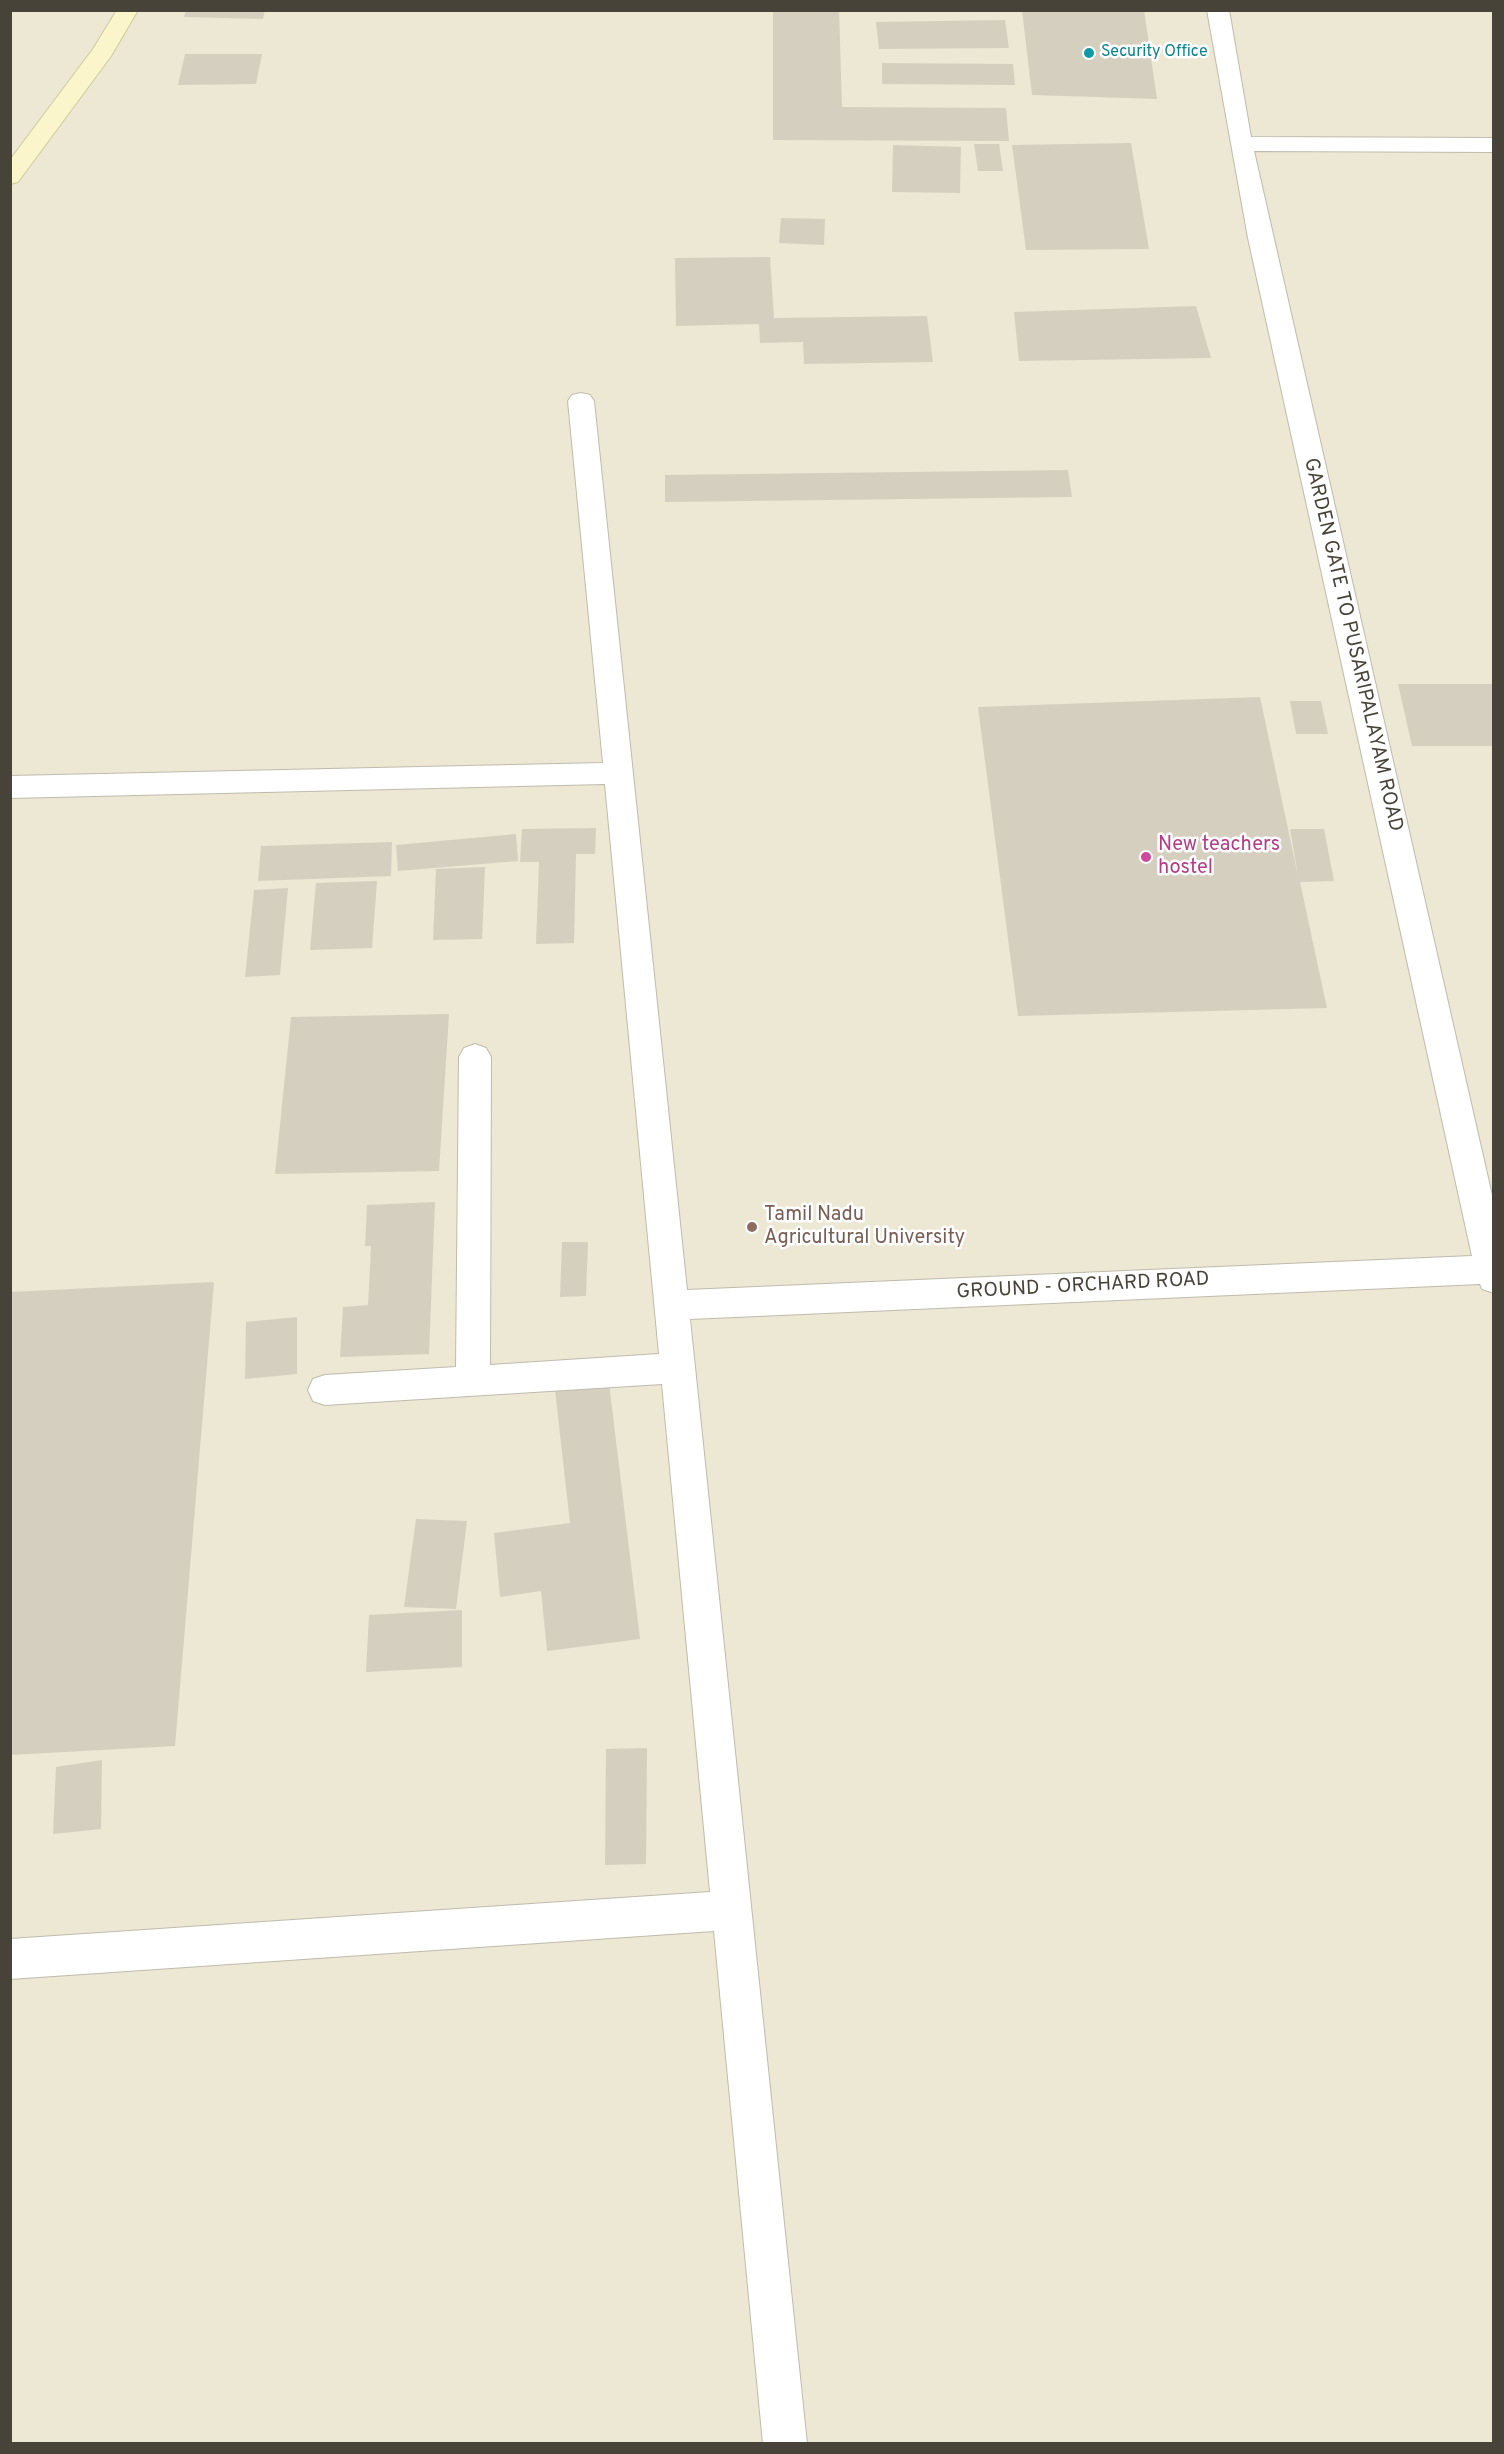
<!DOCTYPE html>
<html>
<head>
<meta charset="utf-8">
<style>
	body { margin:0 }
	#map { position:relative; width:1504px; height:2454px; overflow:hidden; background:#f4f2ea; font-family:Overpass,sans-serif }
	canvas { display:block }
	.frame { position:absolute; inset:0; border:12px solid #474338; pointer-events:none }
</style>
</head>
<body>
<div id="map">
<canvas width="1504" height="2454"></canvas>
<div class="frame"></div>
</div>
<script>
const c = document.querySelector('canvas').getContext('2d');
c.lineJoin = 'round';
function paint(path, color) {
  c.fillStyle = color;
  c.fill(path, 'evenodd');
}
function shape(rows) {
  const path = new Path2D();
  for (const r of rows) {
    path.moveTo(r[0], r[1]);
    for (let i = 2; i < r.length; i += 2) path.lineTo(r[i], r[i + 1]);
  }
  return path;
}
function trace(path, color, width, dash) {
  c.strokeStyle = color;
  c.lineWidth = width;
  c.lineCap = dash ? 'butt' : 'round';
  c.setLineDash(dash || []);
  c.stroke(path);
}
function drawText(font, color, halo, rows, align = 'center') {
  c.font = font + ' Overpass,sans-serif';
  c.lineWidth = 5;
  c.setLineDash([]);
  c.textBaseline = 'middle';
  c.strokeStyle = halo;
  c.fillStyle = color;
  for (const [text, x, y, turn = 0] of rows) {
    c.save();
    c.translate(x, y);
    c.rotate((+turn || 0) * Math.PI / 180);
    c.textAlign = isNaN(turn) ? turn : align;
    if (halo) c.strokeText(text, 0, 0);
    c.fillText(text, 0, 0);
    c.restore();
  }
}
paint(shape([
	[11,11,1493,11,1493,2443,11,2443]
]), '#ece8d4');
paint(shape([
	[186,10,265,10,263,19,184,17],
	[773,10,839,10,842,107,1006,108,1009,141,773,140],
	[1022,10,1144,10,1157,99,1032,95],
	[1005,20,1009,48,879,49,876,22],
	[185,54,262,54,256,84,178,85],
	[882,63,1013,64,1015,85,882,84],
	[1131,143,1149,249,1026,250,1012,145],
	[974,144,999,144,1003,171,978,171],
	[893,145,961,147,960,193,892,192],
	[781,218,825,219,824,245,779,243],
	[770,257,774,318,927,316,933,362,804,364,803,342,760,343,759,324,676,326,675,258],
	[1196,306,1211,358,1019,361,1014,312],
	[1068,470,1072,497,665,502,665,475],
	[1398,684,1494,684,1494,746,1412,746],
	[1260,697,1298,876,1290,829,1324,829,1334,881,1300,882,1327,1008,1018,1016,978,707],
	[1290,701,1321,701,1328,734,1296,734],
	[596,828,595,854,576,854,574,943,536,944,539,862,520,862,522,829],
	[516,834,518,861,398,871,396,845],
	[392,842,391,876,258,881,261,846],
	[485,867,482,939,433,940,436,869],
	[377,881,372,948,310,950,316,883],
	[288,888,280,975,245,977,254,890],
	[449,1014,439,1171,275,1174,291,1017],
	[435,1202,429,1354,340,1357,343,1307,368,1305,371,1246,365,1246,367,1205],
	[562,1242,588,1242,586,1296,560,1297],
	[214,1282,175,1746,10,1755,10,1292],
	[297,1317,297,1374,245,1379,246,1322],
	[609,1383,640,1639,547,1651,541,1591,500,1597,494,1533,570,1523,555,1390],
	[416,1519,467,1521,456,1609,404,1607],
	[462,1610,462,1667,366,1672,369,1615],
	[647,1748,646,1864,605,1865,606,1749],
	[102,1760,101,1829,53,1834,56,1767]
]), '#d5cfc0');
const street = shape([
	[1207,10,1229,10,1251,137,1494,138,1494,152,1254,151,1494,1204,1494,1293,1482,1289,1480,1284,690,1319,807,2444,763,2444,714,1931,10,1979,10,1939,710,1892,662,1384,325,1405,313,1401,308,1390,313,1379,325,1375,456,1367,459,1057,464,1048,475,1044,486,1048,491,1057,490,1365,659,1354,605,784,10,798,10,776,603,763,568,401,572,395,581,393,590,395,594,401,687,1290,1472,1256,1248,238,1207,10]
]);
const secondary = shape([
	[117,10,138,10,111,56,18,182,10,184,10,160,93,49,117,10]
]);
trace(street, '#bfbbad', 2);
trace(secondary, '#d0c99c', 2);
paint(street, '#fff');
paint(secondary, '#fbf5cc');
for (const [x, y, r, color] of [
	[1089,53,6,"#0f9aa8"],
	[1146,857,6,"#d1479c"],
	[752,1227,6,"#8d6e63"]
]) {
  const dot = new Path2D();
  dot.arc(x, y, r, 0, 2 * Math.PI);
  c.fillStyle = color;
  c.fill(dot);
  trace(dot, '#fff', 2);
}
drawText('16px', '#0d838f', '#fff', [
	["Security Office",1101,53]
], 'left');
drawText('20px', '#474338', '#fff', [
	["GARDEN GATE TO PUSARIPALAYAM ROAD",1352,645,77],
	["GROUND - ORCHARD ROAD",1083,1287,-3]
]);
drawText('20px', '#b23c85', '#fff', [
	["New teachers",1158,846],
	["hostel",1158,869]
], 'left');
drawText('20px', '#785e54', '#fff', [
	["Tamil Nadu",764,1216],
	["Agricultural University",764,1239]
], 'left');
</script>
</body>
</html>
